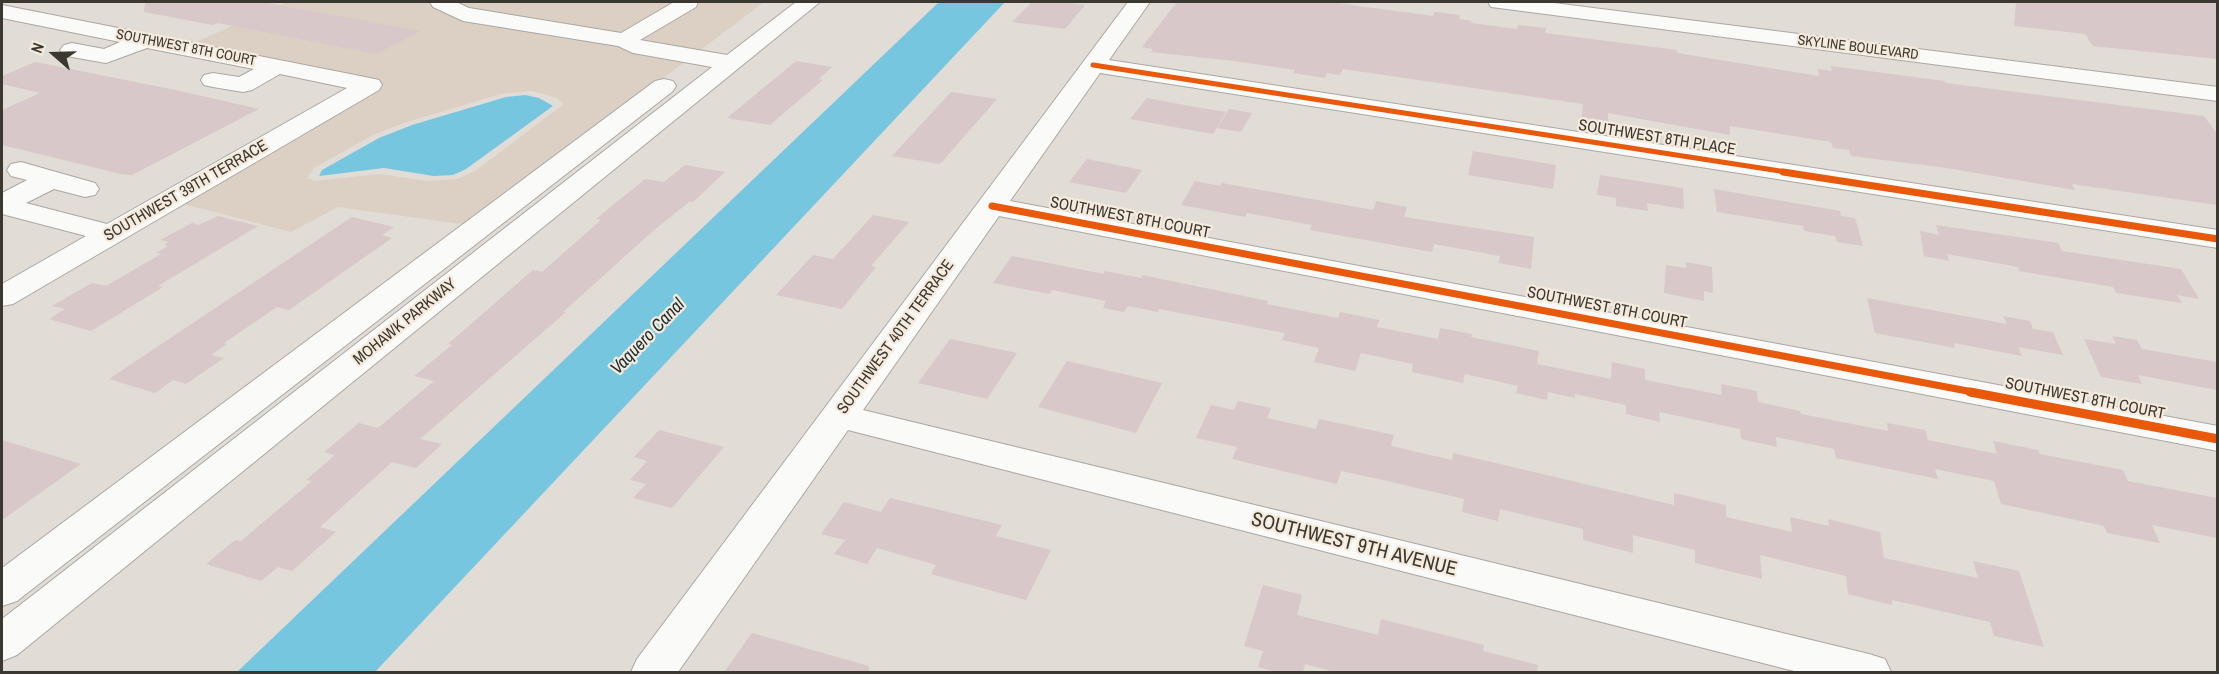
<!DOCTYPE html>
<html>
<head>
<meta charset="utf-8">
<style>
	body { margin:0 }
	#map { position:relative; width:2219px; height:674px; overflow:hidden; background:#e1dcd5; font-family:"Archivo Narrow",sans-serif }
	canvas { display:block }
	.frame { position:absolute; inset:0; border:3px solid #3b3731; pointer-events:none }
	.north { position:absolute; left:24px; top:24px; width:60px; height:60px; -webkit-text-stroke:4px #f5eadc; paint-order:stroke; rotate:290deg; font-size:16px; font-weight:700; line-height:24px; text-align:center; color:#3b3731 }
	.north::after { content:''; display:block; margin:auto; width:21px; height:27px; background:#3b3731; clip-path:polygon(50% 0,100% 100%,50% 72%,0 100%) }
</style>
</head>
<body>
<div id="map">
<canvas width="2219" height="674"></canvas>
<div class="frame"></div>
<div class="north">N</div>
</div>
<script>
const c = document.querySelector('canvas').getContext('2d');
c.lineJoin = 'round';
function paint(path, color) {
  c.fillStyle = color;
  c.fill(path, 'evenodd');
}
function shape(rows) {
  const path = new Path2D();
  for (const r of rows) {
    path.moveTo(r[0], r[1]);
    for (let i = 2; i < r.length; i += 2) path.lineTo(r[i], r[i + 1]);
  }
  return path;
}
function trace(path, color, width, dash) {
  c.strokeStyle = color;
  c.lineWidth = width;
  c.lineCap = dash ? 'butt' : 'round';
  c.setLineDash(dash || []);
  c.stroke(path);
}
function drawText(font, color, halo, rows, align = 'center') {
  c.font = font + ' "Archivo Narrow",sans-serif';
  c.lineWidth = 4.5;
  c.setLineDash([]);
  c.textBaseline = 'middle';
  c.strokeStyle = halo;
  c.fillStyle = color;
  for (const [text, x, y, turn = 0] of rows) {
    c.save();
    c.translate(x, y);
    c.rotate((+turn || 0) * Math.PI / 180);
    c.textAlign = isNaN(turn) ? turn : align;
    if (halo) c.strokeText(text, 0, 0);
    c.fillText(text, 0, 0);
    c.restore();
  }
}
paint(shape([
	[286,2,764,2,469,225,338,207,291,232,169,200,377,79,196,42],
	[532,91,557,98,564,104,475,171,457,179,427,181,380,174,315,181,307,178,314,168,373,135,407,122,501,94]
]), '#dbd0c3');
paint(shape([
	[939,2,1005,2,375,672,237,672],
	[525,95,539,98,553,106,466,169,453,175,434,176,384,168,319,176,322,170,379,138,412,125,506,97]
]), '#77c6e0');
paint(shape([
	[145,2,262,2,421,31,376,54,218,23,213,25,144,12],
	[1032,2,1059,2,1085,5,1065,29,1012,22],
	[1177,2,1329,2,1433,16,1434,12,1460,15,1459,19,1472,21,1471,23,1517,29,1518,25,1546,28,1545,33,1677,50,1677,53,1819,76,1818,69,1832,71,1831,66,1944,81,1946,83,2204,116,2217,134,2217,205,2072,184,2075,190,1947,168,1851,156,1849,150,1833,148,1831,142,1730,126,1730,135,1608,113,1608,121,1582,117,1583,104,1343,69,1340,75,1327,73,1325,78,1293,73,1295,70,1234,61,1151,52,1153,49,1142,47],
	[2016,2,2217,2,2217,59,2093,46,2085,34,2014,26],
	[796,61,832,67,819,79,823,80,770,125,727,118],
	[35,62,180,91,259,109,132,175,121,174,2,145,2,110,40,93,2,84,2,76],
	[951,92,997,99,940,164,892,156],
	[1147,98,1195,107,1226,112,1213,134,1130,119],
	[1229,109,1252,113,1241,132,1217,128],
	[1473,151,1556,165,1553,189,1468,175],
	[1087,159,1142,170,1126,193,1069,182],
	[685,165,725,172,693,202,689,202,654,230,563,312,566,312,420,439,442,444,416,468,392,462,320,527,336,532,292,571,278,567,261,581,206,564,235,540,241,541,312,481,306,480,335,455,324,452,359,423,378,428,434,381,414,376,452,345,448,344,533,270,542,272,601,220,596,219,645,179,664,182],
	[1600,175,1683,188,1684,209,1647,203,1648,211,1616,206,1616,198,1597,195],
	[1195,181,1220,186,1222,183,1373,210,1376,201,1407,207,1404,217,1534,237,1531,269,1499,263,1500,256,1434,244,1432,252,1310,230,1312,225,1247,213,1245,217,1181,205],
	[1714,189,1840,211,1841,216,1855,218,1863,246,1837,242,1835,236,1804,231,1803,226,1717,212],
	[873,215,909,222,871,266,876,267,842,309,776,295,813,255,833,259],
	[218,216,258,226,158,286,163,287,91,331,49,319,65,309,52,306,92,283,106,286,161,254,156,253,168,246,164,245,169,242,160,240,192,223,199,225],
	[352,217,394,227,382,235,392,238,289,310,277,307,224,343,227,344,211,355,224,358,186,384,173,380,155,393,109,379],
	[1936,225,2058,243,2062,251,2181,269,2199,299,2177,295,2182,303,2116,293,2113,287,2019,271,2018,267,1947,254,1949,261,1924,256,1920,231,1939,235],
	[1012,256,1104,274,1105,271,1141,278,1142,275,1268,301,1267,304,1338,318,1340,312,1379,320,1377,327,1438,339,1440,328,1472,334,1471,337,1539,351,1537,364,1611,379,1612,362,1645,369,1645,380,1722,395,1721,384,1757,391,1758,402,1800,411,1801,414,1888,431,1887,423,1925,430,1928,440,1997,454,1993,441,2038,450,2040,454,2123,470,2128,481,2217,498,2217,538,2152,525,2160,543,2107,533,2104,526,2001,504,1994,481,1935,469,1938,479,1836,458,1834,449,1776,437,1777,447,1741,439,1740,429,1659,412,1660,422,1626,414,1626,405,1575,394,1575,398,1548,392,1547,400,1516,393,1518,386,1465,374,1463,383,1412,372,1413,364,1361,353,1355,371,1314,362,1319,348,1282,340,1285,333,1159,309,1158,312,1128,306,1124,312,1103,308,1106,301,1052,290,1050,294,993,283],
	[1686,262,1712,267,1713,293,1704,291,1704,301,1664,293,1666,265,1686,268],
	[1867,298,2007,324,2003,316,2030,321,2033,329,2053,332,2063,355,2018,347,2022,356,1954,343,1955,348,1875,333],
	[2112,336,2137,340,2142,349,2217,362,2217,390,2138,375,2142,384,2101,377,2084,339,2116,344],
	[950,339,1017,353,987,399,918,383],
	[1067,361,1162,383,1136,433,1038,407],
	[1238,401,1271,408,1267,418,1316,429,1319,419,1394,435,1391,446,1452,460,1453,453,1674,505,1674,493,1726,505,1726,517,1792,532,1790,517,1829,526,1828,519,1880,532,1884,558,1978,578,1973,561,2019,571,2044,647,1994,636,1990,622,1892,600,1892,605,1848,594,1846,576,1760,555,1762,579,1695,563,1695,550,1633,535,1633,553,1583,540,1583,529,1500,509,1498,521,1462,512,1464,499,1383,480,1341,471,1337,484,1232,459,1237,447,1196,438,1211,405,1234,410],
	[659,430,724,447,672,508,633,498,646,484,630,480,647,461,634,457],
	[2,440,81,464,2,520],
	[890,498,1002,525,996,536,1051,550,1026,600,931,574,936,565,877,548,867,564,834,554,845,540,821,534,844,502,881,512],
	[1263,585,1302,595,1297,615,1378,635,1381,619,1484,645,1483,651,1538,665,1537,672,1334,672,1305,664,1303,672,1278,672,1258,667,1263,651,1244,646],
	[752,633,869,666,869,672,724,672]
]), '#d8c8c9');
const minor = shape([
	[430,2,456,2,469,8,621,33,674,2,698,2,696,7,640,40,727,55,796,2,820,2,17,655,2,661,2,619,712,67,633,53,618,46,463,21,433,7,430,2],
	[1128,2,1150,2,1109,60,2218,230,2218,248,1100,73,1010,201,2218,426,2218,451,999,216,863,410,1869,654,1885,659,1891,672,1798,672,848,430,678,672,631,672,637,659,1128,2],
	[1488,2,1546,2,2218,87,2218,101,1499,8,1491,7,1488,2],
	[2,5,370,78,379,80,382,85,379,90,13,304,2,306,2,284,86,236,2,214,2,193,27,180,11,176,7,170,11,164,21,162,95,183,99,189,95,195,85,197,54,189,26,203,107,224,347,88,280,74,252,90,243,92,213,87,204,85,201,80,204,75,213,73,239,77,254,69,147,48,106,63,72,57,64,55,60,50,64,45,72,43,104,49,120,42,2,18,2,5],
	[664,79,673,81,676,86,673,91,17,601,2,606,2,568,655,81,664,79]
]);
trace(minor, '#aca7a2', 2);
paint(minor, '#fafaf9');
trace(shape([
	[1093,65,1793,173]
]), '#e8590c', 5);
trace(shape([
	[1783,172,2218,239],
	[992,206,1978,393]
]), '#e8590c', 7);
trace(shape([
	[1970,392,2218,439]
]), '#e8590c', 9);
drawText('14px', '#3b3731', '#f5eadc', [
	["SOUTHWEST 8TH COURT",186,48,11],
	["SKYLINE BOULEVARD",1858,48,7]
]);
drawText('16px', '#3b3731', '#f5eadc', [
	["SOUTHWEST 8TH PLACE",1657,138,9],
	["SOUTHWEST 39TH TERRACE",186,191,-30],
	["SOUTHWEST 8TH COURT",1130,218,11],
	["SOUTHWEST 8TH COURT",1607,308,11],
	["MOHAWK PARKWAY",405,322,-39],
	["SOUTHWEST 40TH TERRACE",896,337,-54],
	["SOUTHWEST 8TH COURT",2085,399,11]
]);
drawText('italic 18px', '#1a2e36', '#f5eadc', [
	["Vaquero Canal",648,337,-46]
]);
drawText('20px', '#3b3731', '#f5eadc', [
	["SOUTHWEST 9TH AVENUE",1354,545,14]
]);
</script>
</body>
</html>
